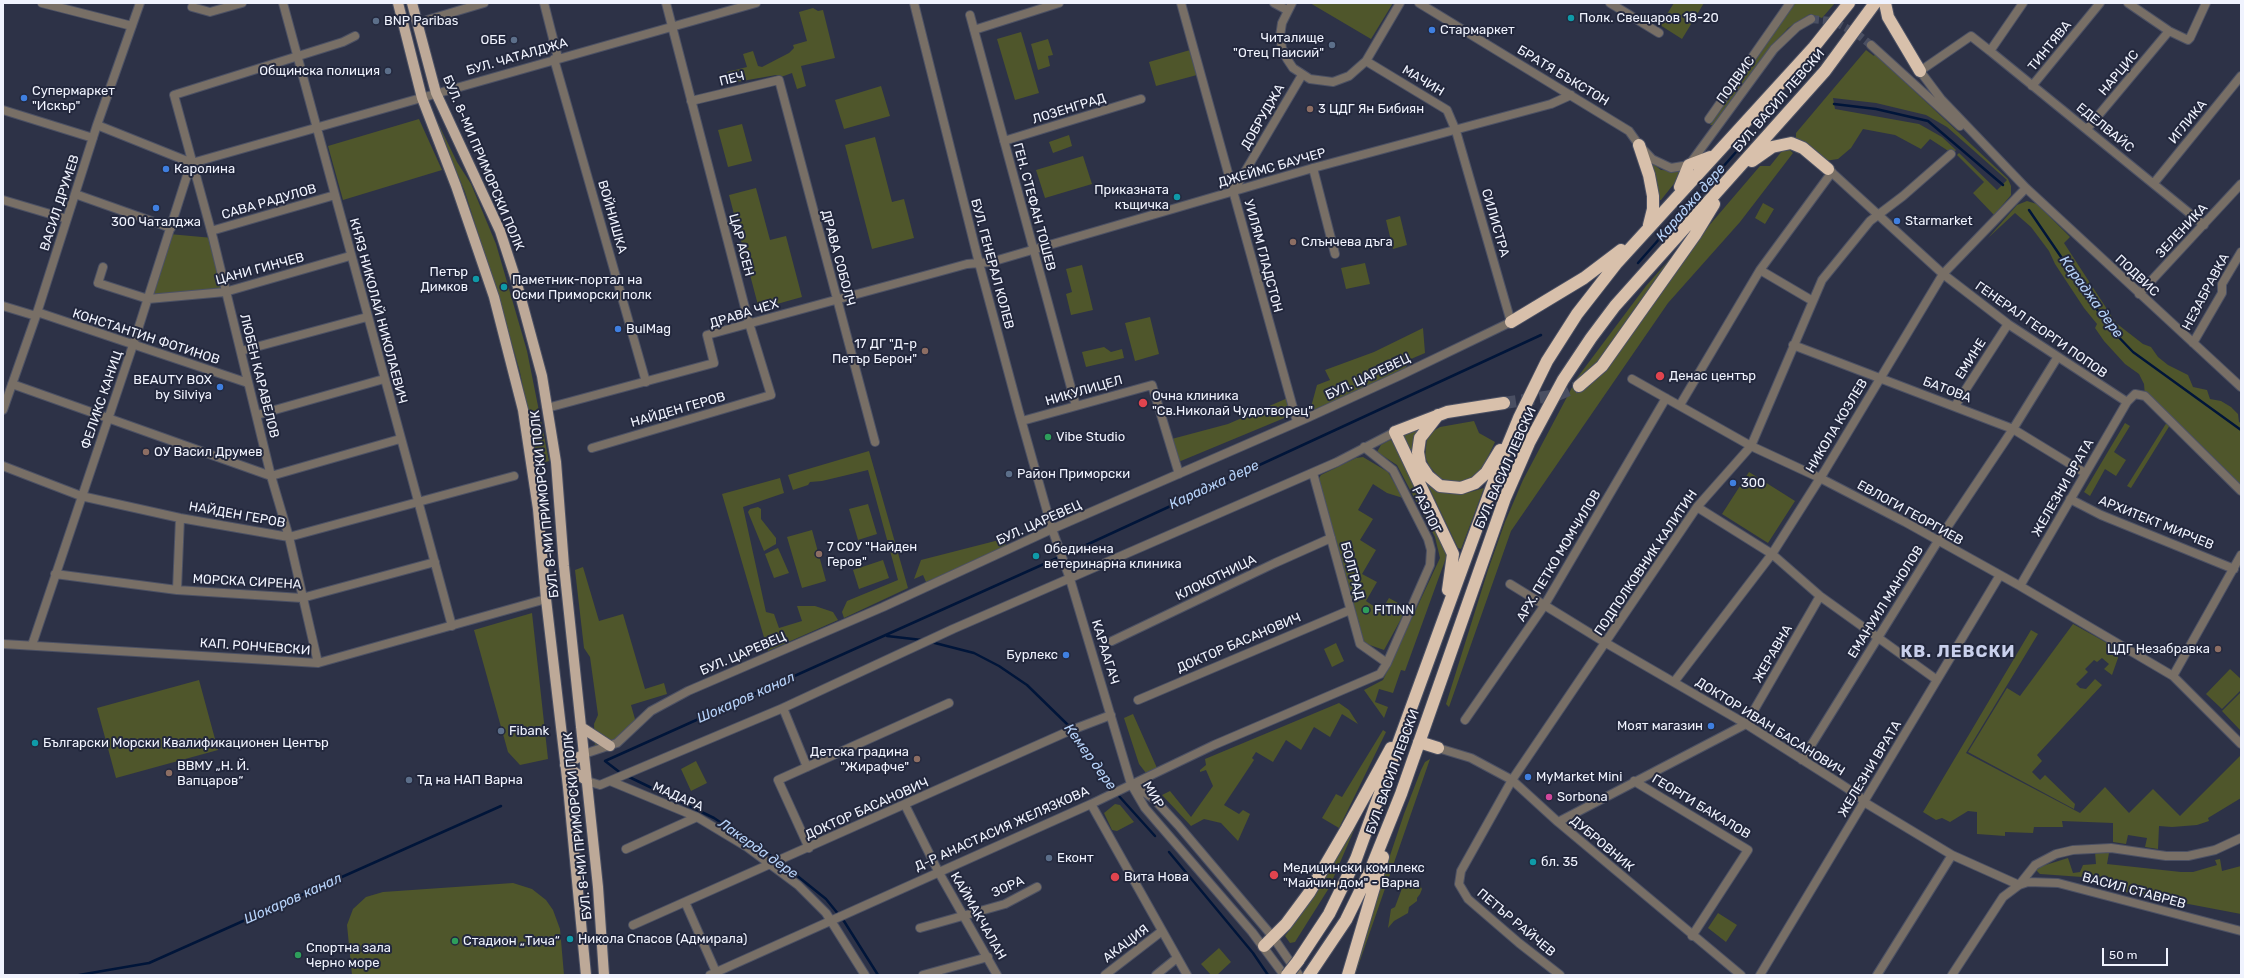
<!DOCTYPE html>
<html>
<head>
<meta charset="utf-8">
<style>
	body { margin:0 }
	#map { position:relative; width:2244px; height:978px; overflow:hidden; background:#2d3247; font-family:Rubik,sans-serif }
	canvas { display:block }
	.frame { position:absolute; inset:0; border:4px solid #f0f3fe; pointer-events:none }
	.scale { position:absolute; left:2102px; top:948px; width:66px; height:18px; box-sizing:border-box; border:2px solid #f0f3fe; border-top:0; padding-left:5px; font-size:12px; line-height:14px; white-space:nowrap; color:#f0f3fe; -webkit-text-stroke:3px #23283d; paint-order:stroke }
</style>
</head>
<body>
<div id="map">
<canvas width="2244" height="978"></canvas>
<div class="frame"></div>
<div class="scale">50 m</div>
</div>
<script>
const c = document.querySelector('canvas').getContext('2d');
c.lineJoin = 'round';
function paint(path, color) {
  c.fillStyle = color;
  c.fill(path, 'evenodd');
}
function shape(rows) {
  const path = new Path2D();
  for (const r of rows) {
    path.moveTo(r[0], r[1]);
    for (let i = 2; i < r.length; i += 2) path.lineTo(r[i], r[i + 1]);
  }
  return path;
}
function trace(path, color, width, dash) {
  c.strokeStyle = color;
  c.lineWidth = width;
  c.lineCap = dash ? 'butt' : 'round';
  c.setLineDash(dash || []);
  c.stroke(path);
}
function drawText(font, color, halo, rows, align = 'center') {
  c.font = font + ' Rubik,sans-serif';
  c.lineWidth = 4;
  c.setLineDash([]);
  c.textBaseline = 'middle';
  c.strokeStyle = halo;
  c.fillStyle = color;
  for (const [text, x, y, turn = 0] of rows) {
    c.save();
    c.translate(x, y);
    c.rotate((+turn || 0) * Math.PI / 180);
    c.textAlign = isNaN(turn) ? turn : align;
    if (halo) c.strokeText(text, 0, 0);
    c.fillText(text, 0, 0);
    c.restore();
  }
}
paint(shape([
	[1310,3,1393,3,1371,39],
	[1674,3,1704,3,1682,39,1660,25],
	[1794,3,1835,3,1822,18,1810,14,1788,28,1761,60,1713,125,1710,125],
	[813,8,818,11,823,10,835,58,801,66,806,86,797,89,792,73,781,77,776,75,731,83,727,72,747,67,743,54,753,51,758,66,762,67,789,53,794,48,793,45,807,41,799,12],
	[1021,32,1039,93,1015,100,997,39],
	[1048,39,1053,55,1048,56,1050,66,1038,70,1031,44],
	[1190,50,1197,75,1156,86,1149,62],
	[1866,50,1874,56,1875,54,2008,179,2011,186,2011,195,1994,215,1973,193,1984,182,1957,155,1959,153,1997,190,2007,180,1947,127,1926,115,1876,103,1833,98,1835,109,1919,124,1942,137,1956,150,1953,154,1930,139,1921,149,1895,135,1863,129,1851,148,1838,159,1825,161,1796,138,1796,133],
	[881,86,890,116,844,129,835,100],
	[419,119,442,170,343,200,328,146],
	[438,123,457,162,471,184,496,244,527,351,549,461,538,464,520,372,501,306,465,192,436,124],
	[742,124,752,161,728,167,718,130],
	[1069,135,1072,146,1053,153,1049,142],
	[875,137,892,202,904,199,914,238,872,249,845,145],
	[1790,150,1793,153,1740,222,1668,303,1511,531,1449,707,1446,704,1488,570,1505,522,1523,480,1577,378,1646,286,1682,245,1641,303,1639,302,1580,390,1701,235,1760,166,1770,166,1782,151],
	[1083,156,1092,184,1045,198,1036,170],
	[1644,157,1661,170,1684,171,1661,200,1658,200],
	[756,188,770,240,786,236,802,297,759,309,729,195],
	[2027,201,2037,204,2070,237,2064,243,2116,323,2143,344,2151,347,2158,357,2168,365,2188,375,2193,387,2207,390,2210,399,2221,401,2231,407,2238,414,2239,422,2241,423,2241,491,2145,396,2144,384,2139,374,2125,364,2104,341,2095,328,2097,324,2084,308,2055,264,2049,251,2031,227,2015,213,1988,238,2017,205],
	[1763,203,1774,209,1765,224,1755,218],
	[1400,216,1407,245,1393,249,1386,220],
	[169,234,213,238,225,292,148,299],
	[1365,263,1370,284,1346,289,1341,268],
	[1082,265,1093,310,1071,315,1066,294,1072,292,1066,269],
	[1150,317,1159,354,1135,361,1125,323],
	[1423,328,1425,353,1411,359,1401,375,1308,418,1317,385,1330,380,1325,370,1374,352],
	[1104,347,1111,352,1122,349,1124,358,1086,367,1082,352],
	[1290,397,1294,414,1176,463,1168,440,1228,424],
	[1474,421,1479,433,1495,442,1478,477,1461,483,1447,481,1440,478,1430,467,1425,457,1427,438,1430,433,1440,427],
	[2167,422,2170,425,2131,488,2127,486],
	[2125,423,2130,426,2114,452,2126,460,2116,476,2105,469,2090,496,2084,492],
	[1422,429,1414,457,1403,439,1404,435],
	[1390,440,1394,441,1447,555,1405,671,1401,670,1393,693,1379,689,1375,702,1388,707,1384,718,1364,690,1383,680,1440,558,1435,537,1397,465,1377,452,1381,445],
	[869,451,908,588,844,618,842,612,847,601,898,580,868,470,822,481,810,482,808,485,793,490,788,475],
	[1363,457,1388,472,1403,498,1387,493,1373,484,1358,510,1373,519,1360,540,1376,550,1362,574,1377,582,1366,601,1381,611,1389,598,1407,608,1384,650,1364,643,1318,480,1321,475,1356,458],
	[1749,472,1795,501,1768,543,1722,514],
	[1424,477,1444,492,1452,494,1467,493,1484,488,1461,549,1458,548],
	[780,478,784,493,743,507,766,612,774,614,779,628,802,621,797,606,815,606,833,612,838,620,768,651,722,494],
	[868,504,877,534,858,540,849,509],
	[758,507,761,509,761,519,776,538,776,544,764,551,748,512,750,509],
	[812,530,826,581,802,588,787,537],
	[1003,539,1008,549,933,584,926,582,923,575,914,579,921,560],
	[778,548,789,573,774,578,765,554],
	[883,560,889,578,859,589,853,570],
	[583,567,599,621,623,614,645,689,664,683,667,694,631,705,635,719,632,729,624,738,595,751,594,724,598,715,590,657,584,648,575,570],
	[532,613,548,759,520,765,508,752,474,630],
	[2073,624,2116,648,2118,658,2112,675,2104,669,2109,664,2102,658,2097,662,2094,660,2085,669,2088,672,2076,684,2080,688,2086,689,2095,679,2102,685,2037,755,2042,761,2032,772,2040,780,2045,775,2075,804,2074,809,1968,752,2007,688,2020,696],
	[2031,630,2038,634,1966,753,2080,813,2105,787,2129,813,2153,789,2180,816,2241,755,2241,798,2208,818,2209,821,2197,825,2172,827,2159,826,2158,849,2145,847,2147,838,2128,835,2126,844,2113,842,2113,823,2062,821,2063,827,2034,827,2033,833,2005,832,2005,836,1977,834,1977,812,1968,811,1950,822,1942,818,1936,820,1923,812],
	[1336,643,1344,661,1332,667,1324,649],
	[2230,669,2241,679,2241,690,2222,709,2206,694],
	[199,680,218,750,116,778,97,708],
	[2241,692,2241,731,2222,711],
	[1339,703,1349,710,1358,724,1342,714,1330,737,1314,727,1301,750,1286,740,1273,762,1256,752,1252,758,1254,760,1224,805,1239,814,1243,810,1250,814,1238,841,1221,823,1204,819,1191,826,1162,795,1170,791,1191,817,1213,786,1206,770,1200,772,1200,770,1206,765,1205,759],
	[1133,714,1157,768,1146,773,1139,764,1124,718],
	[1383,730,1386,732,1339,828,1322,818,1336,794,1342,797],
	[1430,759,1355,975,1352,975,1377,894,1404,814,1421,770,1425,762],
	[696,761,707,783,691,791,681,769],
	[1367,800,1329,888,1295,942,1290,943,1285,936,1291,928,1289,923],
	[1115,804,1120,805,1134,822,1117,831,1112,830,1104,813],
	[2095,852,2109,853,2107,864,2181,872,2193,872,2217,865,2215,860,2220,859,2222,871,2241,866,2241,914,2120,891,2122,883,2084,873,2082,877,2040,874,2037,871,2036,868,2068,858,2073,873,2080,872,2083,865,2096,864],
	[1412,880,1419,883,1422,889,1420,894,1417,898,1417,901,1409,907,1408,913,1394,921,1388,928,1391,909,1395,907,1404,883],
	[513,883,532,889,546,900,553,910,560,929,564,975,352,975,347,925,353,909,366,897,383,892],
	[1718,913,1737,925,1726,942,1708,928],
	[1219,948,1231,962,1217,975,1211,975,1201,964]
]), '#4f562b');
trace(shape([
	[1834,104,1876,109,1928,121,2003,185],
	[2029,210,2109,327,2133,352,2241,430],
	[1638,263,1744,143],
	[887,636,922,640],
	[931,642,974,653,999,666,1027,685,1069,726,1073,735,1109,785,1155,836],
	[622,774,605,761,1084,546,1541,335],
	[627,776,714,818,776,859],
	[1169,852,1253,953,1268,975],
	[780,862,826,899,839,915],
	[842,918,878,975],
	[79,975,149,963,501,806]
]), '#001539', 2.5);
trace(shape([
	[1811,19,1831,21,1839,24,1857,34,1871,45]
]), '#4a4f62', 8, [8, 4]);
trace(shape([
	[1504,403,1557,395,1579,386]
]), '#4a4f62', 12, [12, 6]);
const minor = shape([
	[42,3,132,26],
	[283,3,452,626],
	[544,3,558,58],
	[914,3,979,263,1019,412,1052,529,1070,579,1131,784,1145,808,1252,932,1284,975],
	[1181,3,1297,422],
	[1274,3,1287,10],
	[1292,3,1282,23,1280,36,1282,48,1287,59,1293,68,1310,79,1333,82,1349,76,1366,61,1400,3],
	[1419,3,1629,131,1639,145,1652,159,1671,168,1689,165,1774,49,1797,27,1811,19],
	[1610,3,1659,33],
	[2023,3,1990,51,1971,36,1920,71,1941,99,2026,188,2241,387],
	[2128,3,2169,31,2188,40,2190,38,2206,3],
	[192,7,210,12,242,3],
	[970,15,1076,406],
	[427,20,484,3],
	[974,30,1059,3],
	[1871,45,1960,126],
	[1990,51,2204,225],
	[554,59,646,382],
	[2032,86,2100,3],
	[691,101,779,80,875,442],
	[3,110,93,138],
	[1709,119,1790,3],
	[97,125,192,163],
	[2087,129,2169,31],
	[1004,141,1141,99],
	[192,163,756,3],
	[1313,168,1335,254],
	[1828,169,1943,274,2008,324,2127,402,2135,394,2145,396,2241,491],
	[2154,183,2241,76],
	[1233,192,1302,75],
	[75,194,171,228],
	[3,200,67,219],
	[211,231,335,195],
	[103,267,98,283,148,299,225,292,350,256],
	[1760,270,1811,300],
	[2139,294,2241,184],
	[3,306,36,316],
	[37,312,248,383],
	[2193,343,2222,293,2222,284,2241,252],
	[1793,345,2013,429,2085,473],
	[241,351,367,317],
	[1632,379,1751,446,1820,478,1905,522,2020,586,2173,676,2241,744],
	[12,384,271,476,400,439],
	[1680,405,1760,270,1832,172],
	[1955,406,2008,324],
	[547,408,714,363,707,335,938,272,967,264,991,262,1313,168,1551,104,1571,95],
	[3,410,36,316,97,125,140,3],
	[257,415,384,379],
	[1022,421,1152,385,1179,474],
	[592,448,771,395,749,323,666,3],
	[3,466,81,496,180,518,289,537,514,476],
	[1313,473,1360,644,1387,663],
	[2070,499,2101,515,2234,569],
	[1697,507,1772,554,1820,596,1937,680],
	[55,574,177,590,302,598,435,562],
	[1510,584,1606,643,1746,724,1836,781,1859,796,1864,802,1952,855,2019,885],
	[2020,586,2127,402],
	[177,590,180,518],
	[1112,641,1275,563,1331,538],
	[3,644,318,663,546,599],
	[32,645,133,345,191,163],
	[318,663,289,537,271,476,213,238,174,95,343,42,355,36],
	[2173,676,2241,555],
	[1674,682,1772,554,1824,472,1943,274,2026,188],
	[1138,700,1350,610],
	[783,708,807,767],
	[1465,720,1544,606,1666,398],
	[1438,748,1471,758,1512,780,1558,822,1741,975],
	[584,754,617,743,651,711,688,691,883,607,1052,529,1307,418,1401,375,1511,322,1456,131,1447,110,1366,61],
	[1802,760,1938,541,2013,429,2057,358],
	[587,781,600,785,783,708,953,629,1337,462,1395,432],
	[610,781,697,817,747,847,798,885,826,913,865,975],
	[1634,781,1748,850,1692,936],
	[1133,785,1154,799,1178,825,1273,937,1299,975],
	[1091,804,1187,975],
	[905,805,938,871,997,975],
	[1558,822,1746,724,1820,596],
	[809,848,778,780,949,703],
	[626,849,697,817],
	[2019,885,2035,865,2056,854,2073,850,2111,848,2166,856,2188,856,2215,850,2241,838],
	[685,902,716,972],
	[633,925,1069,731,1111,715],
	[920,928,1005,904,1037,887],
	[710,975,1091,804,1214,745,1380,674,1387,663,1430,565,1431,550,1428,539,1393,470,1364,447],
	[923,975,988,957],
	[1105,975,1162,931],
	[1156,975,1177,958],
	[1560,975,1519,943,1468,899,1459,884,1461,871,1512,780,1697,507,1751,446,1822,280,1870,221,1903,196,1951,154],
	[1760,975,2000,575],
	[1877,975,1952,855],
	[1952,975,2003,897,2019,885,2028,882,2058,883,2241,931]
]);
const major = shape([
	[398,3,422,98,456,186,494,297,523,410,538,509,546,599,568,787,586,975],
	[412,3,436,93,500,231,516,280,542,376,556,462,564,566,598,887,604,975],
	[581,727,610,746],
	[565,765,587,781],
	[565,765,584,754]
]);
const highway = shape([
	[1885,3,1888,17,1920,71],
	[1639,145,1649,175,1653,196,1653,209,1649,225],
	[1752,161,1772,147,1791,143,1803,148,1828,169],
	[1680,187,1689,165,1710,157],
	[1511,322,1584,278,1621,250],
	[1579,386,1602,366,1695,235,1714,204],
	[1438,415,1420,438,1418,452,1420,464,1428,476,1440,486,1461,488,1475,483,1486,473,1500,450],
	[1448,590,1453,554,1395,432,1447,412,1504,403],
	[1419,742,1438,748],
	[1264,946,1286,924,1309,893,1347,828,1391,748],
	[1298,961,1329,914,1356,859,1502,459,1519,418,1547,361,1577,314,1616,264,1814,47,1849,3],
	[1309,975,1346,920,1370,871,1401,794,1505,498,1529,443,1563,380,1591,338,1615,306,1825,71,1875,3],
	[1348,975,1383,857]
]);
trace(minor, '#4c5164', 10);
trace(major, '#4c5164', 12);
trace(highway, '#4c5164', 14);
trace(minor, '#786f66', 8);
trace(major, '#bda998', 10);
trace(highway, '#d8c0ab', 12);
const highwayBridge = shape([
	[1287,975,1298,961]
]);
trace(highwayBridge, '#4c5164', 14, []);
trace(highwayBridge, '#d8c0ab', 12);
for (const [x, y, r, color] of [
	[1571,18,4,"#0f9aa8"],
	[376,21,4,"#5c6f8a"],
	[1432,30,4,"#3f7fe0"],
	[514,40,4,"#5c6f8a"],
	[1332,45,4,"#5c6f8a"],
	[388,71,4,"#5c6f8a"],
	[24,98,4,"#3f7fe0"],
	[1310,109,4,"#8d6e63"],
	[166,169,4,"#3f7fe0"],
	[1177,197,4,"#0f9aa8"],
	[156,208,4,"#3f7fe0"],
	[1897,221,4,"#3f7fe0"],
	[1293,242,4,"#8d6e63"],
	[476,279,4,"#0f9aa8"],
	[504,287,4,"#0f9aa8"],
	[618,329,4,"#3f7fe0"],
	[925,351,4,"#8d6e63"],
	[1660,376,5,"#e0444e"],
	[220,387,4,"#3f7fe0"],
	[1143,403,5,"#e0444e"],
	[1048,437,4,"#2e9e5b"],
	[146,452,4,"#8d6e63"],
	[1009,474,4,"#5c6f8a"],
	[1733,483,4,"#3f7fe0"],
	[819,554,4,"#8d6e63"],
	[1036,556,4,"#0f9aa8"],
	[1366,610,4,"#2e9e5b"],
	[2218,649,4,"#8d6e63"],
	[1066,655,4,"#3f7fe0"],
	[1711,726,4,"#3f7fe0"],
	[501,731,4,"#5c6f8a"],
	[35,743,4,"#0f9aa8"],
	[917,759,4,"#8d6e63"],
	[169,773,4,"#8d6e63"],
	[1528,777,4,"#3f7fe0"],
	[409,780,4,"#5c6f8a"],
	[1549,797,4,"#d1479c"],
	[1049,858,4,"#5c6f8a"],
	[1533,862,4,"#0f9aa8"],
	[1274,875,5,"#e0444e"],
	[1115,877,5,"#e0444e"],
	[570,939,4,"#0f9aa8"],
	[455,941,4,"#2e9e5b"],
	[298,955,4,"#2e9e5b"]
]) {
  const dot = new Path2D();
  dot.arc(x, y, r, 0, 2 * Math.PI);
  c.fillStyle = color;
  c.fill(dot);
  trace(dot, '#23283d', 1.5);
}
drawText('13px', '#f0f3fe', '#23283d', [
	["Полк. Свещаров 18-20",1579,18],
	["BNP Paribas",384,21],
	["Стармаркет",1440,30],
	["Читалище",1324,38,"right"],
	["\"Отец Паисий\"",1324,53,"right"],
	["ОББ",506,40,"right"],
	["Общинска полиция",380,71,"right"],
	["Супермаркет",32,91],
	["\"Искър\"",32,106],
	["3 ЦДГ Ян Бибиян",1318,109],
	["Каролина",174,169],
	["Приказната",1169,190,"right"],
	["къщичка",1169,205,"right"],
	["Starmarket",1905,221],
	["300 Чаталджа",156,222,"center"],
	["Слънчева дъга",1301,242],
	["Петър",468,272,"right"],
	["Димков",468,287,"right"],
	["Паметник-портал на",512,280],
	["Осми Приморски полк",512,295],
	["BulMag",626,329],
	["17 ДГ \"Д-р",917,344,"right"],
	["Петър Берон\"",917,359,"right"],
	["Денас център",1669,376],
	["BEAUTY BOX",212,380,"right"],
	["by Silviya",212,395,"right"],
	["Очна клиника",1152,396],
	["\"Св.Николай Чудотворец\"",1152,411],
	["Vibe Studio",1056,437],
	["ОУ Васил Друмев",154,452],
	["Район Приморски",1017,474],
	["300",1741,483],
	["7 СОУ \"Найден",827,547],
	["Геров\"",827,562],
	["Обединена",1044,549],
	["ветеринарна клиника",1044,564],
	["FITINN",1374,610],
	["ЦДГ Незабравка",2210,649,"right"],
	["Бурлекс",1058,655,"right"],
	["Моят магазин",1703,726,"right"],
	["Fibank",509,731],
	["Български Морски Квалификационен Център",43,743],
	["Детска градина",909,752,"right"],
	["\"Жирафче\"",909,767,"right"],
	["ВВМУ „Н. Й.",177,766],
	["Вапцаров“",177,781],
	["MyMarket Mini",1536,777],
	["Тд на НАП Варна",417,780],
	["Sorbona",1557,797],
	["Еконт",1057,858],
	["бл. 35",1541,862],
	["Медицински комплекс",1283,868],
	["\"Майчин дом\" - Варна",1283,883],
	["Вита Нова",1124,877],
	["Никола Спасов (Адмирала)",578,939],
	["Стадион „Тича“",463,941],
	["Спортна зала",306,948],
	["Черно море",306,963]
], 'left');
drawText('13px', '#f0f3fe', '#23283d', [
	["ТИНТЯВА",2050,46,-51],
	["БУЛ. ЧАТАЛДЖА",517,57,-16],
	["НАРЦИС",2119,73,-50],
	["БРАТЯ БЪКСТОН",1563,76,31],
	["ПЕЧ",732,79,-14],
	["ПОДВИС",1736,80,-54],
	["МАЧИН",1423,81,31],
	["БУЛ. ВАСИЛ ЛЕВСКИ",1779,101,-49],
	["ЛОЗЕНГРАД",1069,109,-17],
	["ДОБРУДЖА",1263,117,-60],
	["ИГЛИКА",2188,122,-51],
	["ЕДЕЛВАЙС",2105,128,39],
	["БУЛ. 8-МИ ПРИМОРСКИ ПОЛК",483,163,67],
	["ДЖЕЙМС БАУЧЕР",1272,168,-16],
	["САВА РАДУЛОВ",269,202,-16],
	["ВАСИЛ ДРУМЕВ",60,203,-72],
	["ГЕН. СТЕФАН ТОШЕВ",1034,207,75],
	["ВОЙНИШКА",612,217,74],
	["СИЛИСТРА",1495,223,74],
	["ЗЕЛЕНИКА",2182,231,-47],
	["ЦАР АСЕН",741,245,75],
	["УИЛЯМ ГЛАДСТОН",1263,256,75],
	["ДРАВА СОБОЛЧ",838,258,75],
	["БУЛ. ГЕНЕРАЛ КОЛЕВ",992,264,75],
	["ЦАНИ ГИНЧЕВ",260,269,-15],
	["ПОДВИС",2137,276,43],
	["НЕЗАБРАВКА",2206,292,-62],
	["КНЯЗ НИКОЛАЙ НИКОЛАЕВИЧ",378,311,75],
	["ДРАВА ЧЕХ",744,314,-17],
	["ГЕНЕРАЛ ГЕОРГИ ПОПОВ",2041,330,35],
	["КОНСТАНТИН ФОТИНОВ",146,337,18],
	["ЕМИНЕ",1971,359,-58],
	["ЛЮБЕН КАРАВЕЛОВ",259,376,76],
	["БУЛ. ЦАРЕВЕЦ",1368,377,-25],
	["БАТОВА",1947,390,21],
	["НИКУЛИЦЕЛ",1084,391,-16],
	["ФЕЛИКС КАНИЦ",102,400,-71],
	["НАЙДЕН ГЕРОВ",678,410,-16],
	["НИКОЛА КОЗЛЕВ",1837,426,-59],
	["БУЛ. ВАСИЛ ЛЕВСКИ",1506,468,-66],
	["ЖЕЛЕЗНИ ВРАТА",2063,488,-60],
	["БУЛ. 8-МИ ПРИМОРСКИ ПОЛК",545,504,-96],
	["РАЗЛОГ",1426,510,64],
	["ЕВЛОГИ ГЕОРГИЕВ",1910,513,29],
	["НАЙДЕН ГЕРОВ",237,515,10],
	["БУЛ. ЦАРЕВЕЦ",1039,523,-24],
	["АРХИТЕКТ МИРЧЕВ",2156,523,22],
	["АРХ. ПЕТКО МОМЧИЛОВ",1559,556,-59],
	["ПОДПОЛКОВНИК КАЛИТИН",1646,563,-56],
	["БОЛГРАД",1352,571,75],
	["КЛОКОТНИЦА",1216,578,-26],
	["МОРСКА СИРЕНА",247,582,3],
	["ЕМАНУИЛ МАНОЛОВ",1886,602,-58],
	["ДОКТОР БАСАНОВИЧ",1239,643,-23],
	["КАП. РОНЧЕВСКИ",255,647,4],
	["КАРААГАЧ",1105,652,73],
	["БУЛ. ЦАРЕВЕЦ",743,654,-23],
	["ЖЕРАВНА",1773,654,-60],
	["ДОКТОР ИВАН БАСАНОВИЧ",1770,727,32],
	["ЖЕЛЕЗНИ ВРАТА",1870,769,-59],
	["БУЛ. ВАСИЛ ЛЕВСКИ",1393,772,-70],
	["МИР",1153,795,59],
	["МАДАРА",678,797,24],
	["ГЕОРГИ БАКАЛОВ",1701,807,31],
	["ДОКТОР БАСАНОВИЧ",867,809,-24],
	["БУЛ. 8-МИ ПРИМОРСКИ ПОЛК",578,826,-96],
	["Д-Р АНАСТАСИЯ ЖЕЛЯЗКОВА",1002,829,-24],
	["ДУБРОВНИК",1602,844,40],
	["ЗОРА",1008,887,-24],
	["ВАСИЛ СТАВРЕВ",2134,891,15],
	["КАЙМАКЧАЛАН",978,916,60],
	["ПЕТЪР РАЙЧЕВ",1516,923,40],
	["АКАЦИЯ",1126,944,-37]
]);
drawText('italic 14px', '#b7d3fa', '#23283d', [
	["Караджа дере",1691,203,-49],
	["Караджа дере",2091,297,54],
	["Караджа дере",1214,485,-25],
	["Шокаров канал",746,698,-24],
	["Кемер дере",1090,757,54],
	["Лакерда дере",758,849,35],
	["Шокаров канал",293,899,-24]
]);
c.letterSpacing = '1px';
drawText('bold 17px', '#c9d0ec', '#23283d', [
	["КВ. ЛЕВСКИ",1958,652]
]);
c.letterSpacing = '0px';
</script>
</body>
</html>
